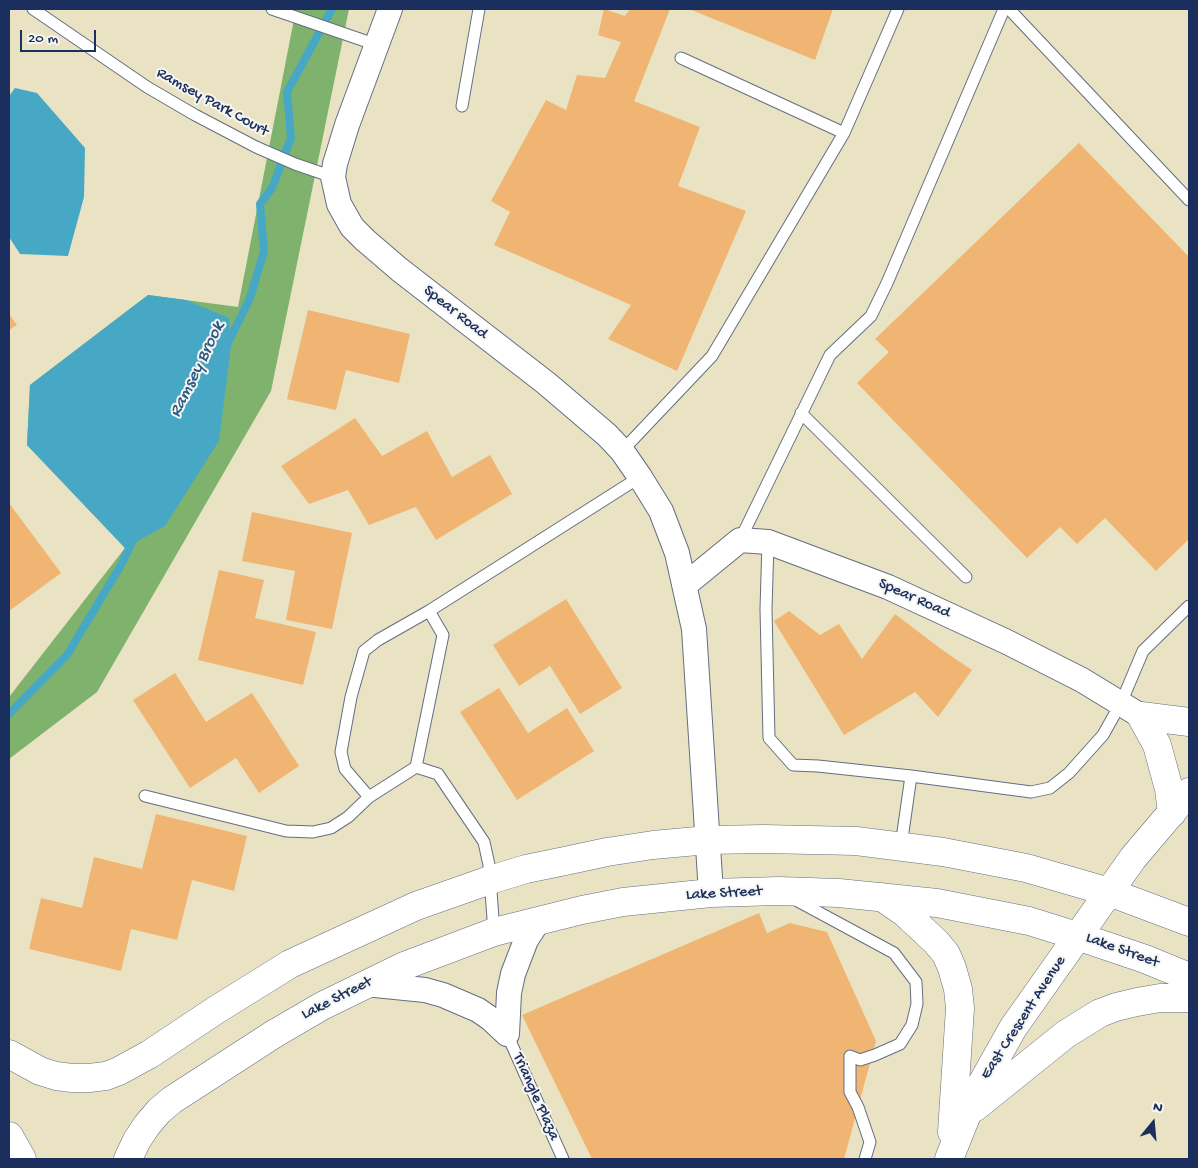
<!DOCTYPE html>
<html>
<head>
<meta charset="utf-8">
<style>
	body { margin:0 }
	#map { position:relative; width:1198px; height:1168px; overflow:hidden; background:#e9e3c3; font-family:"Gochi Hand",sans-serif }
	canvas { display:block }
	.frame { position:absolute; inset:0; border:10px solid #1b2f5e; pointer-events:none }
	.north { position:absolute; left:1128px; top:1098px; width:50px; height:50px; -webkit-text-stroke:4px #f6f6f2; paint-order:stroke; rotate:17deg; font-size:14px; font-weight:700; line-height:20px; text-align:center; color:#1b2f5e }
	.north::after { content:''; display:block; margin:auto; width:18px; height:22px; background:#1b2f5e; clip-path:polygon(50% 0,100% 100%,50% 72%,0 100%) }
	.scale { position:absolute; left:20px; top:30px; width:76px; height:22px; box-sizing:border-box; border:2px solid #1b2f5e; border-top:0; padding-left:6px; font-size:15px; line-height:18px; white-space:nowrap; color:#1b2f5e; -webkit-text-stroke:4px #f6f6f2; paint-order:stroke }
</style>
</head>
<body>
<div id="map">
<canvas width="1198" height="1168"></canvas>
<div class="frame"></div>
<div class="north">N</div>
<div class="scale">20 m</div>
</div>
<script>
const c = document.querySelector('canvas').getContext('2d');
c.lineJoin = 'round';
function paint(path, color) {
  c.fillStyle = color;
  c.fill(path, 'evenodd');
}
function shape(rows) {
  const path = new Path2D();
  for (const r of rows) {
    path.moveTo(r[0], r[1]);
    for (let i = 2; i < r.length; i += 2) path.lineTo(r[i], r[i + 1]);
  }
  return path;
}
function trace(path, color, width, dash) {
  c.strokeStyle = color;
  c.lineWidth = width;
  c.lineCap = dash ? 'butt' : 'round';
  c.setLineDash(dash || []);
  c.stroke(path);
}
function drawText(font, color, halo, rows, align = 'center') {
  c.font = font + ' "Gochi Hand",sans-serif';
  c.lineWidth = 4;
  c.setLineDash([]);
  c.textBaseline = 'middle';
  c.strokeStyle = halo;
  c.fillStyle = color;
  for (const [text, x, y, turn = 0] of rows) {
    c.save();
    c.translate(x, y);
    c.rotate((+turn || 0) * Math.PI / 180);
    c.textAlign = isNaN(turn) ? turn : align;
    if (halo) c.strokeText(text, 0, 0);
    c.fillText(text, 0, 0);
    c.restore();
  }
}
paint(shape([
	[296,9,349,9,271,391,97,692,9,759,9,697,125,548,27,445,30,385,148,295,238,307]
]), '#7fb26d');
paint(shape([
	[15,88,37,93,85,148,84,197,68,256,20,254,9,237,9,96],
	[148,295,186,300,229,318,231,346,219,441,165,526,125,548,27,445,30,385]
]), '#47a8c6');
trace(shape([
	[227,345,250,298,264,251,260,204,272,188,291,138,287,92,332,9],
	[9,714,67,655,121,565,135,536]
]), '#47a8c6', 8);
paint(shape([
	[604,9,625,16,630,9,670,9,634,101,700,127,678,186,746,211,677,371,608,339,631,305,494,245,510,212,491,201,546,100,566,110,577,75,605,78,621,42,598,35],
	[689,9,833,9,815,60],
	[1079,143,1189,257,1189,539,1156,571,1105,518,1077,544,1060,527,1027,558,857,383,889,352,875,339],
	[308,310,410,334,399,383,346,370,336,410,287,399],
	[9,314,17,325,9,330],
	[355,418,382,456,427,431,452,477,490,455,512,494,436,540,416,507,369,525,348,490,309,504,281,466],
	[9,503,61,573,9,611],
	[252,512,352,533,332,629,286,620,295,571,242,561],
	[219,570,264,580,255,618,316,632,303,685,198,660],
	[566,599,622,688,580,714,550,666,519,686,493,645],
	[789,611,820,635,839,624,862,659,895,614,941,649,972,670,938,717,915,692,844,735,774,621],
	[175,673,206,722,252,693,299,766,259,793,236,758,190,788,133,700],
	[499,688,528,733,567,708,594,751,517,800,460,712],
	[156,814,247,836,234,891,192,880,177,940,131,929,121,971,29,949,41,898,82,908,94,857,142,869],
	[759,913,767,933,790,923,827,932,876,1041,844,1159,592,1159,522,1015]
]), '#f0b572');
const service = shape([
	[33,9,147,87,195,115,256,147,295,164,333,177],
	[272,9,377,45],
	[1009,9,1189,200],
	[681,58,844,133],
	[462,106,479,9],
	[801,413,966,577],
	[622,451,712,356,844,133,898,9],
	[740,540,830,355,871,316,887,283,1004,9],
	[768,542,766,609,769,738,793,765,818,766,911,776,1031,792,1050,788,1069,773,1103,735,1121,703,1143,651,1189,606],
	[416,767,438,774,484,842,489,865,494,932],
	[145,796,286,831,313,832,331,828,348,817,369,797,416,767,443,635,429,611],
	[369,797,345,769,341,752,351,697,364,651,378,640,429,611,640,477],
	[901,846,911,776],
	[794,899,894,953,916,982,917,1004,912,1025,900,1044,875,1055,860,1060,850,1056,850,1092,858,1107,870,1142,865,1159],
	[507,1034,563,1159]
]);
const minor = shape([
	[390,9,347,125,335,164,333,177,339,204,352,227,365,240,400,270,546,383,607,435,622,451,640,477,661,511,677,553,694,629,711,893],
	[685,585,740,540,768,542,888,587,1007,642,1082,680,1141,716],
	[365,984,425,990,443,995,478,1010,491,1019,507,1034],
	[507,1034,509,993,513,974,526,940,539,920]
]);
const tertiary = shape([
	[1141,716,1157,745,1169,789,1172,813],
	[1141,716,1189,722],
	[1109,892,1133,858,1189,792]
]);
const primary = shape([
	[490,880,526,869,565,861,607,852,653,845,708,840,764,839,856,841,943,852,1026,868,1109,892,1189,922],
	[882,897,905,913,936,942,946,954,952,968,958,989,960,1008,952,1132],
	[274,1034,322,1006,404,966,494,932,582,910,623,902,711,893,779,891,839,893,937,903,1029,921,1077,936,1145,959,1189,977],
	[974,1108,1066,1034,1100,1013,1116,1007,1137,1002,1160,998,1189,998],
	[949,1159,967,1114,981,1085,1013,1028,1109,892]
]);
const trunk = shape([
	[9,1054,40,1071,56,1076,72,1078,89,1078,106,1076,119,1071,150,1054,216,1010,290,964,416,906,490,880],
	[9,1136,22,1159],
	[128,1159,137,1140,147,1125,159,1111,172,1100,274,1034]
]);
trace(service, '#636e81', 13);
trace(minor, '#636e81', 26);
trace(tertiary, '#636e81', 29);
trace(primary, '#636e81', 29);
trace(trunk, '#636e81', 29);
trace(service, '#fff', 11);
trace(minor, '#fff', 24);
trace(tertiary, '#fff', 28);
trace(primary, '#fff', 28);
trace(trunk, '#fff', 28);
drawText('16px', '#1b2f5e', '#f6f6f2', [
	["Ramsey Park Court",212,103,29],
	["Spear Road",455,313,38],
	["Spear Road",914,599,24],
	["Lake Street",724,894,-3],
	["Lake Street",1122,951,20],
	["Lake Street",337,999,-27],
	["East Crescent Avenue",1024,1018,-57],
	["Triangle Plaza",535,1097,66]
]);
drawText('italic 18px', '#2a5982', '#f6f6f2', [
	["Ramsey Brook",198,370,-64]
]);
</script>
</body>
</html>
